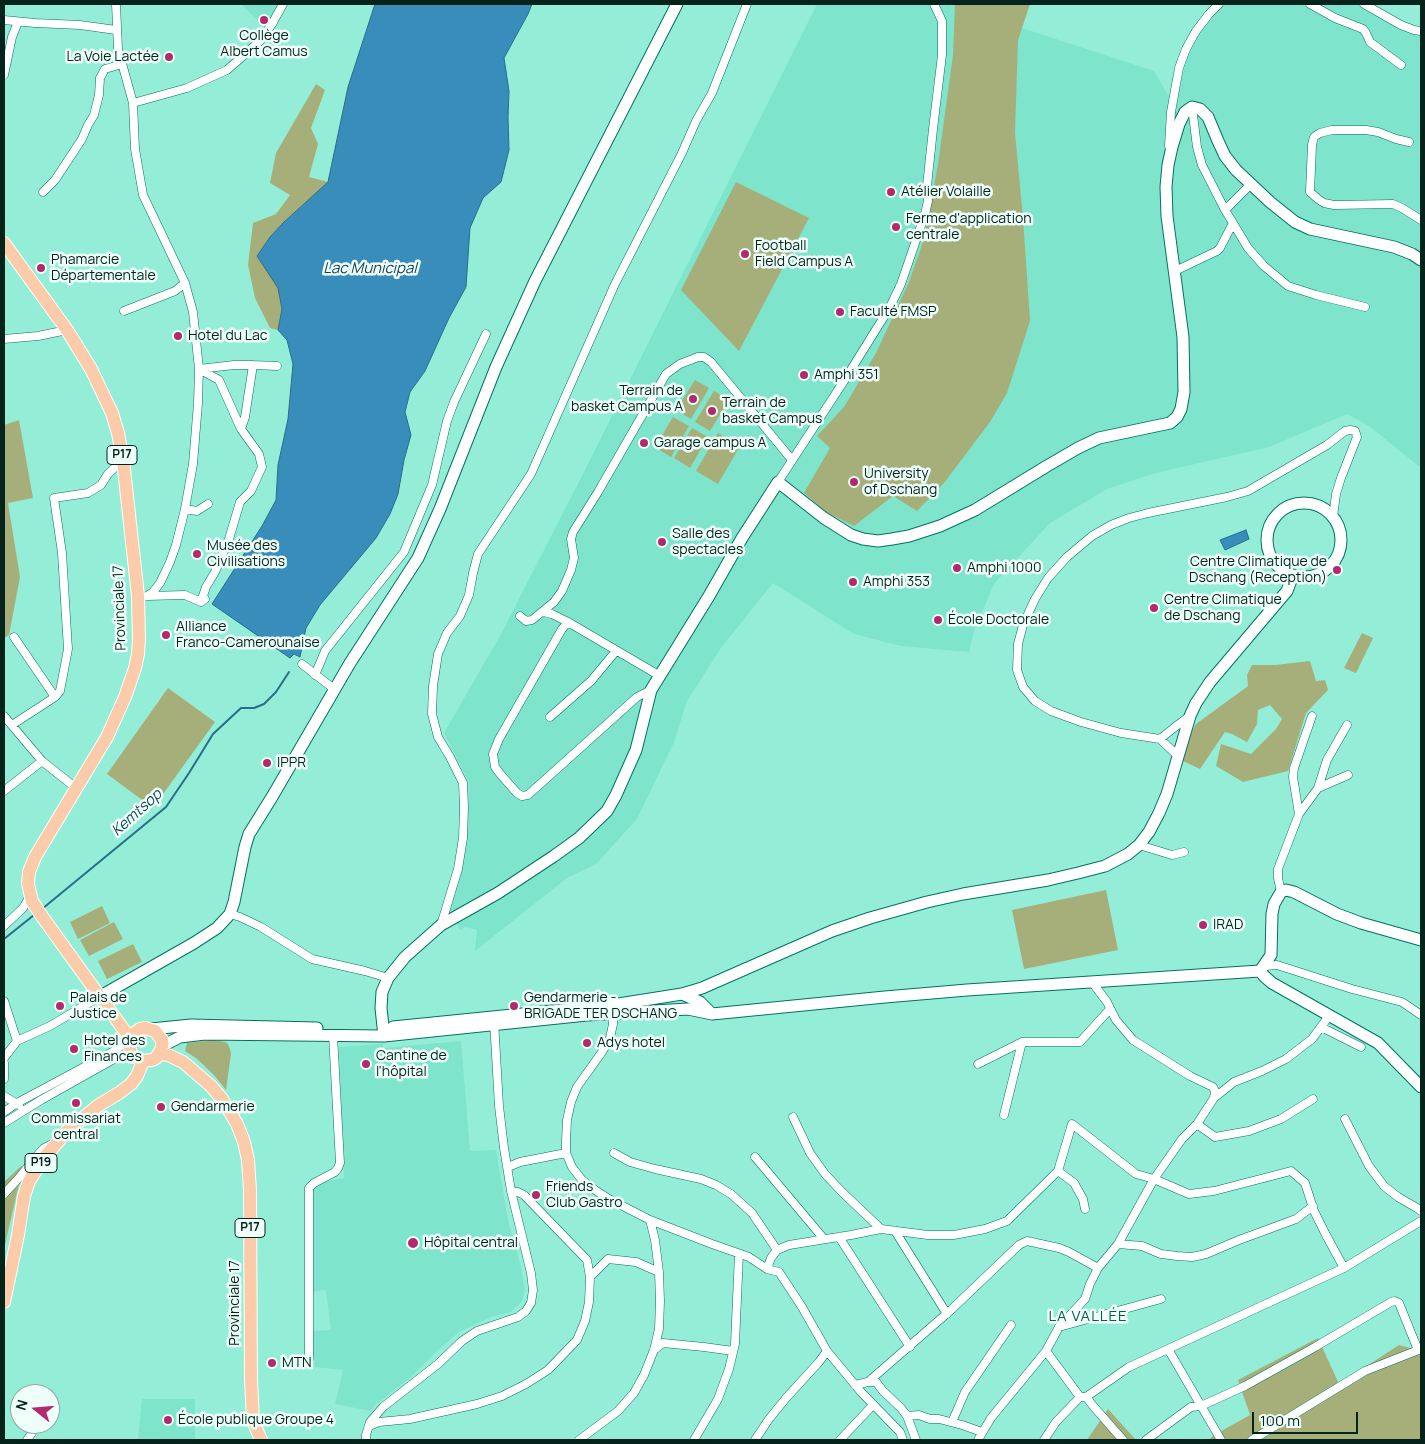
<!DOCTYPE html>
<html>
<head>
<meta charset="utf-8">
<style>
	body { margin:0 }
	#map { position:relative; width:1425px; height:1444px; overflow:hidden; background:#94eed7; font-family:Manrope,sans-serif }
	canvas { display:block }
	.frame { position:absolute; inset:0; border:5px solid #05221b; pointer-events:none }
	.north { position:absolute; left:10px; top:1384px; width:50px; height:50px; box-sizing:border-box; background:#eefffa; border:1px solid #91a7a1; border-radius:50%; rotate:287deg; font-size:14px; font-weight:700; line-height:20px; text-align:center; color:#05221b }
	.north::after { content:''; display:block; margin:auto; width:18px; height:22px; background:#b22a6d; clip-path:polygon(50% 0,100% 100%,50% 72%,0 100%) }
	.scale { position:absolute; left:1252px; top:1412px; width:106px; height:22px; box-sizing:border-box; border:2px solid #05221b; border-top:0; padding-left:6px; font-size:15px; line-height:18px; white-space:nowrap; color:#05221b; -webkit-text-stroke:4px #eefffa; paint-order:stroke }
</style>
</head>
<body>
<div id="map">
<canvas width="1425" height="1444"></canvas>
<div class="frame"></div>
<div class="north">N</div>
<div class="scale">100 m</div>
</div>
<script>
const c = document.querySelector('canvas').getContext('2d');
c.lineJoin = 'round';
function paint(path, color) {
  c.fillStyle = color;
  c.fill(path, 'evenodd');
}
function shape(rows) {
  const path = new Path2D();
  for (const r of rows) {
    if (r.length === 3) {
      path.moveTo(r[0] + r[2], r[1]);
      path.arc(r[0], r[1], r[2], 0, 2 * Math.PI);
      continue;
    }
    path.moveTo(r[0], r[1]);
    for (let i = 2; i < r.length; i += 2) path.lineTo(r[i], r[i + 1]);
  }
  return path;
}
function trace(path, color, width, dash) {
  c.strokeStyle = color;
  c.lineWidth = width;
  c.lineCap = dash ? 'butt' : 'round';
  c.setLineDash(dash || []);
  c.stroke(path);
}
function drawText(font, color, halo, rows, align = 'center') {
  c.font = font + ' Manrope,sans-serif';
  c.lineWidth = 5;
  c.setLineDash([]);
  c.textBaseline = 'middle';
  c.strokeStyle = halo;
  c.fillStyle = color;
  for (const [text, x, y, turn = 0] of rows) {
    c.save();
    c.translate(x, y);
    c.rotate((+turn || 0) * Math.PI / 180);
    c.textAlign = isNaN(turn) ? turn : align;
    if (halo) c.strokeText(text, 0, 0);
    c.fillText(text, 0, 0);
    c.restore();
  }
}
paint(shape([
	[241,4,279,4,269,25,265,28],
	[817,4,1030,4,1022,28,1154,71,1175,107,1187,58,1203,29,1224,4,1366,4,1408,29,1421,30,1421,468,1369,426,1347,414,1269,447,1156,473,1107,489,1050,523,994,584,974,631,969,652,901,646,854,634,773,583,721,648,687,701,674,742,637,819,596,864,567,878,475,951,477,930,465,927,460,930,449,909,462,866,467,837,469,783,444,733,501,634,583,474],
	[461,1041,470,1151,496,1150,508,1220,521,1267,525,1289,522,1301,511,1312,491,1317,459,1332,437,1351,410,1378,375,1405,371,1411,335,1404,343,1370,314,1367,312,1331,331,1330,326,1290,310,1292,312,1194,314,1188,324,1182,344,1178,339,1047,383,1044,383,1048],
	[142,1399,195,1399,195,1440,138,1440]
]), '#7ee4cb');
paint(shape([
	[955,4,1030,4,1018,40,1015,133,1023,218,1030,321,1007,393,990,422,944,483,917,511,893,496,854,526,826,512,804,493,830,448,817,436,844,407,876,353,909,282,924,239,938,164,953,55],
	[316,84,325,90,311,128,318,144,309,177,328,182,283,223,270,237,257,256,278,288,282,309,278,330,270,328,255,298,248,265,253,223,276,214,290,195,270,183,276,153],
	[736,182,809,218,739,351,681,290],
	[695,380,709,388,691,419,676,410],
	[714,391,729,400,710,431,695,422],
	[673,417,689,426,671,457,655,447],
	[19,420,33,498,8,503,20,577,9,635,4,638,4,425],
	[692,428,708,437,690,468,674,458],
	[718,433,740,446,718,484,696,471],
	[1362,633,1373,638,1356,673,1344,668],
	[1310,661,1316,681,1325,680,1328,690,1306,713,1288,771,1243,782,1216,766,1221,744,1251,754,1276,729,1282,719,1270,705,1258,710,1257,724,1247,742,1232,734,1225,732,1200,769,1183,761,1189,736,1196,724,1248,686,1247,675,1252,665,1275,665],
	[168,688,215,722,153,808,107,774],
	[1106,890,1118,950,1024,969,1012,910],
	[102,906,110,923,78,939,70,922],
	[114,922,123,939,89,956,80,940],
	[133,944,142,962,107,979,98,961],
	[214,1040,225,1042,228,1044,230,1049,231,1054,226,1090,214,1075,196,1058,185,1051,187,1043],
	[21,1166,29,1171,19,1184,4,1249,4,1182],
	[1318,1338,1339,1384,1399,1345,1421,1351,1421,1440,1208,1440,1216,1434,1250,1415,1238,1380],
	[1108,1409,1136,1440,1087,1440]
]), '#a6af7a');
const water = shape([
	[375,4,532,4,528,14,504,58,509,91,508,117,509,150,501,182,483,198,470,228,466,287,449,318,425,371,410,392,405,412,411,435,404,460,398,494,390,514,376,538,320,605,306,628,300,657,294,654,290,658,212,604,262,526,276,500,278,465,288,419,293,364,287,340,278,330,282,309,278,288,257,256,270,237,283,223,328,182,348,87,375,4],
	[1246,530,1249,539,1225,550,1220,540,1246,530]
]);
paint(water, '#398dba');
trace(water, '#296d8a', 1);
trace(shape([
	[42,909,166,807,189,773,213,734,241,708,254,708,264,704,276,692,289,672],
	[4,939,34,915]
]), '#296d8a', 2);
const street = shape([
	[116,4,118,49,133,103,135,149,143,195,185,283,193,312,199,369,198,403,193,464,185,509,176,545,170,562,160,583,153,592,147,596],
	[1310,4,1335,18,1363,29,1366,33,1370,42,1401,65],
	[1364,4,1401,25,1414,30,1421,31],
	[4,20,35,23,80,25,116,30],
	[4,75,12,37,18,22],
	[133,103,187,88,227,70,260,41,272,24,283,4],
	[1192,107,1197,147,1202,165,1225,210],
	[1409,142,1396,139,1378,132,1366,130,1332,130,1320,133,1314,137,1312,145,1310,192,1318,199,1324,203,1334,205,1393,204,1402,208,1421,220],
	[1169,146,1171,112,1179,68,1186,49,1196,31,1209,14,1219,4],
	[43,192,55,180,82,139,88,125,94,115,99,95,100,78,105,69,122,64],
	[1233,223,1248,248,1264,266,1288,286,1316,295,1365,307],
	[1175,271,1217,251,1220,248,1233,223,1225,210,1251,184],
	[124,311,175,291,185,283],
	[4,339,38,336,67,330],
	[241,429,219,380,199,369,234,365,253,365,277,366],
	[778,482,844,381,890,307,901,284,925,214,928,201,927,186,933,129,942,55,942,21,934,4],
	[185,509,197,511,208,504],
	[147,596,185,595,201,602,205,599],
	[201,602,206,587,215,572,229,539,240,502,251,491,262,467,259,454,241,429,245,417,253,365],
	[544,612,552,614,568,622,660,676],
	[520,616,526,621,532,620,554,602,562,591,571,570,574,558,571,539,573,532,598,492,666,374,680,364,698,357,704,357,711,362,792,460],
	[568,622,562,629,499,739,493,754,495,767,501,775,517,793,522,796,528,795,637,697,651,690],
	[14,637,55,697],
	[302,664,334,689],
	[315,675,325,651,404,552,432,485,447,421,454,402,486,334],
	[4,716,42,761,76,788],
	[550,717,591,681,616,651],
	[12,725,55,697,60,691,68,649,62,553,54,498,88,493,101,485,108,474,123,460],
	[1160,739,1175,727,1190,716],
	[1177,755,1160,739,1121,733,1081,722,1051,711,1035,701,1023,687,1017,670,1018,644,1023,625,1035,599,1048,578,1067,557,1092,536,1111,525,1129,518,1148,513,1227,497,1248,491,1327,445,1345,431,1350,430,1355,431,1357,437,1341,478,1336,494,1333,517],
	[1318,788,1348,775],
	[4,791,42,761],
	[1299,814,1318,788,1327,760,1347,725],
	[1139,845,1172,855,1184,852],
	[1281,892,1278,878,1278,869,1299,814,1293,777,1294,768,1312,716],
	[230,914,240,917,261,927,312,959,365,971,388,978],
	[441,925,458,869,463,838,464,807,463,783,450,757,438,737,432,714,433,686,438,654,447,633,460,616,469,595,473,573,478,554,531,474,615,284,682,153,696,121,712,93,747,4],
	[4,926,23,908,30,896],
	[1265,966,1277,965,1352,989,1402,1002,1421,1015],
	[1092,982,1107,1002,1116,1020,1133,1040,1190,1076,1213,1087,1215,1091,1214,1098],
	[4,1001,17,1041,50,1026,99,997],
	[613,1010,613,1024,610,1038,602,1052,577,1087,571,1102,567,1120,566,1141,566,1153,572,1167,582,1180,595,1190,609,1199,650,1220,712,1244,749,1257,767,1269,779,1272,802,1307,827,1351,861,1392,900,1432,903,1440],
	[1321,1027,1361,1047],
	[4,1058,17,1041],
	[4,1063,4,1079],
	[978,1064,1022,1042],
	[4,1096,19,1105],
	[4,1112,17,1103,114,1051,129,1040],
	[1004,1115,1022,1042,1080,1042,1110,1009],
	[793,1117,810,1153,825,1174,842,1192,881,1229],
	[1345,1119,1369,1166,1384,1186,1398,1197,1417,1208,1421,1211],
	[4,1123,41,1100,114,1059,121,1056,133,1056],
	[1197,1124,1215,1137,1249,1131,1281,1119,1313,1099],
	[614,1153,630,1162,655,1169,701,1179,716,1185,731,1194,752,1213,777,1250],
	[755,1157,824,1239],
	[508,1167,520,1162,566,1153],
	[1058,1171,1074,1183,1083,1199,1085,1209],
	[4,1194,18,1179,35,1158,44,1148,52,1144],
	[895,1231,947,1314],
	[839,1237,910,1347],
	[1118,1244,1142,1246,1161,1254,1177,1256,1192,1257,1206,1254,1239,1240,1296,1219,1313,1206],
	[767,1269,771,1258,777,1250,789,1245,851,1235,881,1229,928,1235,954,1235,985,1229,1007,1221,1058,1171,1072,1124,1136,1174,1154,1179,1189,1194,1214,1191,1291,1171,1305,1183,1314,1211,1326,1235,1344,1268],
	[590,1277,608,1259,636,1262,659,1272],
	[1059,1327,1161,1299],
	[1168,1349,1221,1440],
	[654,1350,663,1343,704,1347,733,1351],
	[1046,1351,1080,1397],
	[309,1359,309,1188,314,1183,335,1172,338,1168,340,1163,333,1035],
	[868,1382,952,1309,1019,1245,1027,1241,1059,1248,1069,1252,1098,1268,1118,1244,1154,1179,1182,1139,1197,1124,1214,1098,1234,1082,1262,1071,1286,1059,1312,1039,1329,1016],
	[855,1385,868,1382,876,1382,883,1391,901,1408,907,1416,916,1440],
	[1086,1397,1094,1407,1123,1440],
	[907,1416,919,1415,930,1419,939,1419,962,1425,982,1432],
	[952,1422,965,1392,1011,1325],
	[369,1426,379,1422,410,1419,477,1404,502,1396,526,1384,548,1370,577,1340,585,1321,589,1302,590,1277,587,1260,524,1195,518,1192,511,1191],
	[27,1440,38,1424],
	[366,1440,366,1435,370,1422,383,1407,438,1364,462,1341,477,1331,518,1317,526,1311,531,1303,533,1290,531,1273,511,1191,504,1148,499,1106,494,1021],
	[579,1440,618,1411,634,1393,644,1375,654,1350,659,1329,660,1301,659,1272,655,1240,650,1220],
	[694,1440,718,1399,729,1369,735,1344,739,1254],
	[755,1440,769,1419,787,1397,819,1362,827,1351],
	[840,1440,873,1405],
	[978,1440,991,1418,1046,1351,1059,1327,1085,1299,1090,1284,1098,1268],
	[1044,1440,1056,1422,1080,1397,1086,1397,1129,1367,1344,1268,1421,1221],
	[1146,1440,1191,1407,1201,1406,1245,1386,1315,1347,1391,1302,1395,1301,1399,1303,1418,1350],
	[1252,1440,1365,1371,1421,1349]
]);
const secondary = shape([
	[1304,540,37],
	[1260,971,1264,976,1272,983,1378,1043,1421,1087],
	[682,994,702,988,832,931,870,918,927,902,963,894,1048,880,1078,873,1105,866,1128,854,1139,845,1149,832,1159,813,1167,794,1190,716,1196,703,1210,682,1287,591,1293,575],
	[99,997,194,943,217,928,230,914,234,902,245,847,249,834,272,797,350,663,418,558,440,509,496,367,535,281,677,4],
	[393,1027,612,1005,682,994,700,1002,712,1014],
	[151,1029,191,1025,317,1028],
	[384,1036,381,1008,382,992,388,978,405,957,441,925,498,893,554,856,579,838,607,811,616,795,636,750,651,690,709,596,742,538,778,482,824,518,851,535,863,539,878,541,892,539,909,536,940,526,975,510,1047,466,1078,448,1099,438,1170,423,1177,417,1181,409,1184,392,1183,337,1167,216,1166,187,1168,165,1172,147,1179,124,1185,112,1192,107,1200,109,1208,117,1218,141,1225,156,1236,170,1270,202,1295,222,1310,229,1394,247,1412,254,1421,260],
	[162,1046,180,1037,205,1034,384,1036,587,1015,688,1009,712,1014,885,997,967,990,1260,971,1271,955,1272,914,1274,904,1281,892,1286,890,1294,892,1337,914,1361,923,1421,940]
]);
const primary = shape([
	[4,243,67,330,91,369,112,413,118,433,123,460,138,596,139,638,138,654,135,668,125,697,107,737,35,857,29,872,28,884,32,901,41,915,129,1037],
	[145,1028,155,1031,162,1040,162,1046,161,1050,156,1058,152,1060,143,1061,133,1056,131,1053,129,1044,129,1037,140,1029,145,1028],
	[159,1054,168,1055,183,1062,211,1086,222,1099,237,1124,244,1142,248,1160,250,1190,251,1379,253,1421,261,1440],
	[4,1302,18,1235,24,1196,29,1181,44,1158,67,1131,99,1105,119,1093,131,1084,137,1076,143,1061]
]);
trace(street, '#00725f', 9);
trace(secondary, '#00725f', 13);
trace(primary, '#fff', 14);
trace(street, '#fff', 8);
trace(secondary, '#fff', 11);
trace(primary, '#fbcbaa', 12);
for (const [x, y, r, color] of [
	[264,20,5,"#b22a6d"],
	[169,57,5,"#b22a6d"],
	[891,192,5,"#b22a6d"],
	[896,227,5,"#b22a6d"],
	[745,254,5,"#b22a6d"],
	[41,268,5,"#b22a6d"],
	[840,312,5,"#b22a6d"],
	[178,336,5,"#b22a6d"],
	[804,375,5,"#b22a6d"],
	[693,399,5,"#b22a6d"],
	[712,411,5,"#b22a6d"],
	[644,443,5,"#b22a6d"],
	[854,482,5,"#b22a6d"],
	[662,542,5,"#b22a6d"],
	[197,554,5,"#b22a6d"],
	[957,568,5,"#b22a6d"],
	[1337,570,5,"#b22a6d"],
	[853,582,5,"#b22a6d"],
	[1154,608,5,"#b22a6d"],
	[938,620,5,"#b22a6d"],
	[166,635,5,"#b22a6d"],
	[267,763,5,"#b22a6d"],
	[1203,925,5,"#b22a6d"],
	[60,1006,5,"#b22a6d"],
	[514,1006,5,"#b22a6d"],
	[587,1043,5,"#b22a6d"],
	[74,1049,5,"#b22a6d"],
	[366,1064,5,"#b22a6d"],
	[76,1103,5,"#b22a6d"],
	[161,1107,5,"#b22a6d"],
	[536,1195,5,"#b22a6d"],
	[413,1243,6,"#b22a6d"],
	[272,1363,5,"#b22a6d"],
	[168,1420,5,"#b22a6d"]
]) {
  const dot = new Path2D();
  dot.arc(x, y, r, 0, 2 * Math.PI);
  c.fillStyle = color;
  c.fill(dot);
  trace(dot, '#eefffa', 2);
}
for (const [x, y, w] of [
	[122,455,30],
	[41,1163,32],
	[250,1228,30]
]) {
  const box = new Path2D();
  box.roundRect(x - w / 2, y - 9.5, w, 19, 4);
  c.fillStyle = '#eefffa';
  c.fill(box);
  trace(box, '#05221b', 1);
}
drawText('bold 12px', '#05221b', null, [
	["P17",122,455],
	["P19",41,1163],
	["P17",250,1228]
]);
drawText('14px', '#05221b', '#eefffa', [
	["Collège",264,36,"center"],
	["Albert Camus",264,52,"center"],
	["La Voie Lactée",159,57,"right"],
	["Atélier Volaille",901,192],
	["Ferme d'application",906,219],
	["centrale",906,235],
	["Football",755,246],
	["Field Campus A",755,262],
	["Phamarcie",51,260],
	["Départementale",51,276],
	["Faculté FMSP",850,312],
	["Hotel du Lac",188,336],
	["Amphi 351",814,375],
	["Terrain de",683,391,"right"],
	["basket Campus A",683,407,"right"],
	["Terrain de",722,403],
	["basket Campus",722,419],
	["Garage campus A",654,443],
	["University",864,474],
	["of Dschang",864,490],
	["Salle des",672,534],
	["spectacles",672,550],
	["Musée des",207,546],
	["Civilisations",207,562],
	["Centre Climatique de",1327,562,"right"],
	["Dschang (Reception)",1327,578,"right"],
	["Amphi 1000",967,568],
	["Amphi 353",863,582],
	["Centre Climatique",1164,600],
	["de Dschang",1164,616],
	["École Doctorale",948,620],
	["Alliance",176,627],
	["Franco-Camerounaise",176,643],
	["IPPR",277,763],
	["IRAD",1213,925],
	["Palais de",70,998],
	["Justice",70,1014],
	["Gendarmerie -",524,998],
	["BRIGADE TER DSCHANG",524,1014],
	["Hotel des",84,1041],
	["Finances",84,1057],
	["Adys hotel",597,1043],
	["Cantine de",376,1056],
	["l'hôpital",376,1072],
	["Gendarmerie",171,1107],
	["Commissariat",76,1119,"center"],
	["central",76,1135,"center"],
	["Friends",546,1187],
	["Club Gastro",546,1203],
	["Hôpital central",424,1243],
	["MTN",282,1363],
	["École publique Groupe 4",178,1420]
], 'left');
drawText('14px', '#05221b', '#eefffa', [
	["Provinciale 17",120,608,-92],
	["Provinciale 17",235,1303,-90]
]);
drawText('italic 15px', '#1a3e52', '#eefffa', [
	["Lac Municipal",370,269],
	["Kemtsop",137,813,-42]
]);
c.letterSpacing = '1px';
drawText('15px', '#0e5b4c', '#eefffa', [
	["LA VALLÉE",1088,1317]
]);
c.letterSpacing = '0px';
</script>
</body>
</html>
